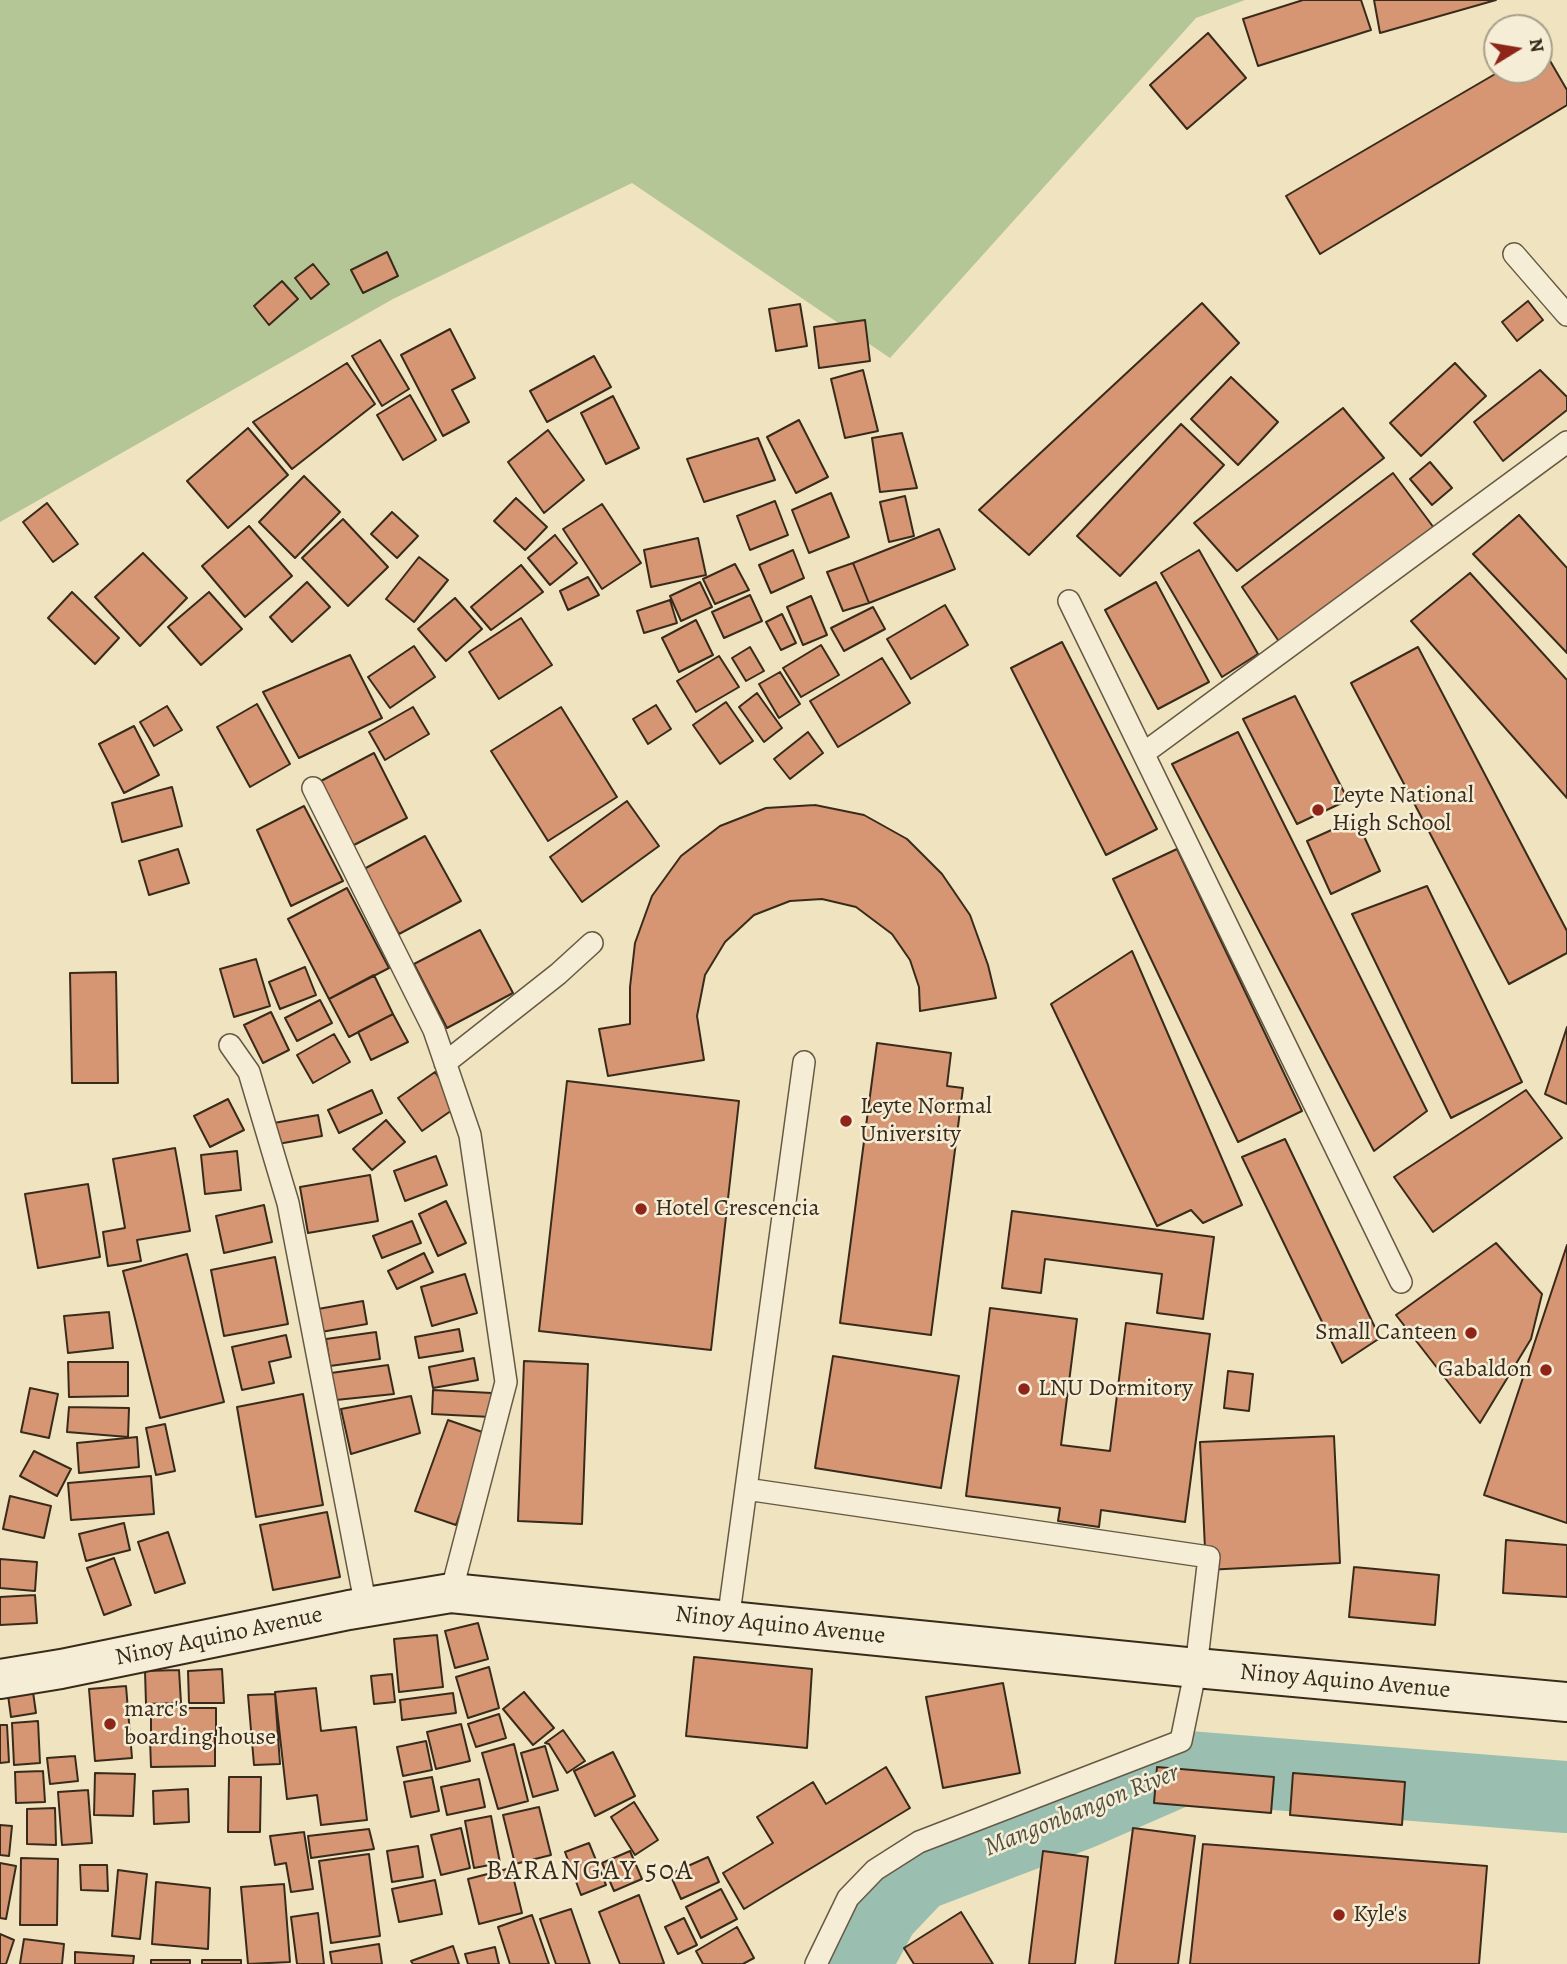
<!DOCTYPE html>
<html>
<head>
<meta charset="utf-8">
<style>
	body { margin:0 }
	#map { position:relative; width:1567px; height:1964px; overflow:hidden; background:#efe4bf; font-family:Alegreya,serif }
	canvas { display:block }
	.north { position:absolute; left:1483px; top:14px; width:70px; height:70px; box-sizing:border-box; background:#f5edd5; border:2px solid #aa9f8b; border-radius:50%; rotate:79deg; font-size:19px; font-weight:700; line-height:28px; text-align:center; color:#392b1b }
	.north::after { content:''; display:block; margin:auto; width:24px; height:32px; background:#8f2418; clip-path:polygon(50% 0,100% 100%,50% 72%,0 100%) }
</style>
</head>
<body>
<div id="map">
<canvas width="1567" height="1964"></canvas>
<div class="north">N</div>
</div>
<script>
const c = document.querySelector('canvas').getContext('2d');
c.lineJoin = 'round';
function paint(path, color) {
  c.fillStyle = color;
  c.fill(path, 'evenodd');
}
function shape(rows) {
  const path = new Path2D();
  for (const r of rows) {
    path.moveTo(r[0], r[1]);
    for (let i = 2; i < r.length; i += 2) path.lineTo(r[i], r[i + 1]);
  }
  return path;
}
function trace(path, color, width, dash) {
  c.strokeStyle = color;
  c.lineWidth = width;
  c.lineCap = dash ? 'butt' : 'round';
  c.setLineDash(dash || []);
  c.stroke(path);
}
function drawText(font, color, halo, rows, align = 'center') {
  c.font = font + ' Alegreya,serif';
  c.lineWidth = 5;
  c.setLineDash([]);
  c.textBaseline = 'middle';
  c.strokeStyle = halo;
  c.fillStyle = color;
  for (const [text, x, y, turn = 0] of rows) {
    c.save();
    c.translate(x, y);
    c.rotate((+turn || 0) * Math.PI / 180);
    c.textAlign = isNaN(turn) ? turn : align;
    if (halo) c.strokeText(text, 0, 0);
    c.fillText(text, 0, 0);
    c.restore();
  }
}
paint(shape([
	[0,0,1245,0,1196,18,890,358,632,183,393,299,0,522]
]), '#b4c596');
trace(shape([
	[855,1964,883,1913,919,1875,1082,1813,1187,1767,1567,1797]
]), '#9abfb0', 72);
const building = shape([
	[1303,0,1361,0,1371,30,1258,66,1243,19,1303,0],
	[1374,0,1496,0,1380,33,1374,0],
	[1208,33,1246,78,1187,129,1150,85,1208,33],
	[1542,47,1567,90,1567,105,1320,254,1286,196,1502,70,1539,70,1539,48,1542,47],
	[387,252,398,276,363,293,351,270,387,252],
	[313,264,329,284,311,299,295,278,313,264],
	[282,281,298,299,269,325,254,306,282,281],
	[1528,301,1543,320,1517,341,1502,322,1528,301],
	[1202,303,1239,343,1029,555,979,510,1202,303],
	[800,304,807,346,776,351,769,309,800,304],
	[865,320,870,361,819,368,814,327,865,320],
	[450,329,475,378,452,390,469,422,443,436,401,355,450,329],
	[380,340,409,389,382,406,352,356,380,340],
	[594,356,611,387,547,422,530,391,594,356],
	[347,363,375,404,292,469,253,422,347,363],
	[1455,363,1486,396,1421,456,1390,423,1455,363],
	[863,370,878,431,845,438,831,379,863,370],
	[1540,370,1567,397,1567,410,1503,461,1474,422,1540,370],
	[1231,377,1278,422,1238,465,1191,419,1231,377],
	[410,395,436,440,403,460,377,415,410,395],
	[613,396,639,448,606,464,581,413,613,396],
	[1343,408,1384,458,1237,571,1194,523,1343,408],
	[799,420,828,477,796,493,767,437,799,420],
	[1181,424,1224,465,1120,576,1077,536,1181,424],
	[248,428,288,475,228,528,187,481,248,428],
	[548,430,584,480,544,513,508,462,548,430],
	[902,433,917,488,880,492,872,438,902,433],
	[758,438,775,480,704,502,687,459,758,438],
	[1430,462,1452,488,1432,505,1410,479,1430,462],
	[1393,473,1437,532,1280,643,1242,587,1393,473],
	[304,476,340,512,295,558,259,522,304,476],
	[831,493,849,537,809,553,792,510,831,493],
	[905,496,914,536,889,542,880,502,905,496],
	[516,498,547,527,525,550,494,521,516,498],
	[775,501,788,535,750,550,737,516,775,501],
	[47,503,78,544,53,562,23,522,47,503],
	[602,504,641,563,602,589,563,529,602,504],
	[392,512,418,536,397,558,371,534,392,512],
	[1519,515,1567,568,1567,653,1473,554,1519,515],
	[343,519,388,567,348,606,302,558,343,519],
	[249,526,292,576,245,617,202,566,249,526],
	[939,529,955,569,869,603,853,563,939,529],
	[555,535,577,563,550,585,528,558,555,535],
	[698,538,706,575,651,587,644,550,698,538],
	[793,550,804,578,771,593,759,565,793,550],
	[1199,550,1258,654,1222,677,1161,573,1199,550],
	[143,553,187,598,140,646,95,597,143,553],
	[419,557,448,580,414,622,386,599,419,557],
	[853,563,869,603,843,611,827,572,853,563],
	[735,564,749,590,715,604,703,579,735,564],
	[521,565,543,592,491,630,471,607,521,565],
	[1470,573,1567,680,1567,798,1411,621,1470,573],
	[588,577,599,595,568,610,560,591,588,577],
	[307,582,330,607,292,642,270,617,307,582],
	[700,582,712,607,681,621,670,596,700,582],
	[1156,582,1209,682,1158,709,1105,610,1156,582],
	[72,592,119,638,95,664,48,618,72,592],
	[209,592,242,629,201,665,168,627,209,592],
	[750,595,762,621,724,638,712,612,750,595],
	[811,596,827,635,803,645,787,607,811,596],
	[455,598,482,629,446,661,418,629,455,598],
	[670,600,677,623,644,633,637,611,670,600],
	[945,605,968,645,911,679,887,639,945,605],
	[873,607,885,629,844,651,831,628,873,607],
	[782,614,796,643,781,650,766,622,782,614],
	[521,618,552,665,499,699,469,652,521,618],
	[696,620,713,655,679,672,662,638,696,620],
	[1062,642,1157,829,1106,855,1011,668,1062,642],
	[821,645,839,675,801,697,783,668,821,645],
	[414,646,435,677,390,708,368,677,414,646],
	[750,647,764,671,746,681,732,658,750,647],
	[1418,647,1567,931,1567,953,1509,984,1351,683,1418,647],
	[350,655,382,718,299,758,263,692,350,655],
	[719,656,739,687,696,712,677,681,719,656],
	[882,658,910,703,838,747,810,701,882,658],
	[780,672,800,704,779,718,759,684,780,672],
	[757,693,782,728,764,742,739,707,757,693],
	[1295,696,1348,800,1297,824,1243,719,1295,696],
	[726,702,753,741,720,764,693,725,726,702],
	[257,704,290,764,250,787,217,727,257,704],
	[656,705,671,729,648,744,633,719,656,705],
	[167,706,182,730,154,746,140,722,167,706],
	[413,707,429,734,385,760,369,732,413,707],
	[561,707,617,797,548,841,491,751,561,707],
	[134,726,159,775,124,793,99,744,134,726],
	[808,732,823,753,790,779,774,759,808,732],
	[1238,732,1427,1111,1374,1151,1172,764,1238,732],
	[374,753,407,818,352,846,319,782,374,753],
	[172,787,182,826,122,842,112,803,172,787],
	[627,801,659,846,582,902,550,857,627,801],
	[815,805,864,815,907,839,942,874,970,915,988,965,996,998,920,1011,919,987,910,960,892,934,856,907,822,899,790,901,754,915,725,942,705,975,697,1016,704,1060,608,1076,599,1029,630,1024,630,987,635,943,652,896,681,856,720,826,766,808,815,805],
	[304,806,343,881,291,906,257,830,304,806],
	[1356,819,1380,871,1331,894,1307,841,1356,819],
	[425,836,461,901,399,934,364,869,425,836],
	[178,849,189,883,149,895,139,861,178,849],
	[1177,849,1302,1111,1238,1142,1113,879,1177,849],
	[1427,886,1522,1082,1451,1118,1352,914,1427,886],
	[347,888,389,968,329,999,288,919,347,888],
	[480,930,513,993,447,1028,414,964,480,930],
	[1132,951,1242,1205,1203,1223,1191,1210,1157,1226,1051,1004,1132,951],
	[256,959,270,1006,234,1017,220,969,256,959],
	[305,967,316,995,280,1009,269,982,305,967],
	[116,972,118,1083,72,1083,70,973,116,972],
	[374,975,393,1014,349,1037,329,999,374,975],
	[320,1000,332,1023,297,1041,285,1018,320,1000],
	[271,1012,289,1050,263,1063,244,1025,271,1012],
	[393,1014,408,1042,371,1060,358,1032,393,1014],
	[1567,1027,1567,1104,1545,1094,1567,1027],
	[334,1034,350,1062,313,1083,297,1055,334,1034],
	[877,1043,951,1053,947,1086,963,1088,931,1335,840,1323,877,1043],
	[435,1072,458,1106,422,1131,398,1098,435,1072],
	[567,1081,739,1101,711,1350,539,1331,567,1081],
	[372,1090,382,1113,339,1133,328,1110,372,1090],
	[1526,1090,1562,1138,1433,1232,1394,1177,1526,1090],
	[228,1099,244,1130,210,1147,194,1116,228,1099],
	[318,1115,322,1136,278,1144,274,1123,318,1115],
	[386,1120,405,1142,372,1170,353,1149,386,1120],
	[1285,1139,1380,1338,1342,1363,1242,1157,1285,1139],
	[175,1148,190,1231,137,1240,141,1261,108,1266,103,1232,125,1228,113,1159,175,1148],
	[237,1151,241,1190,205,1194,201,1155,237,1151],
	[436,1156,447,1185,405,1201,394,1171,436,1156],
	[370,1175,378,1221,308,1233,300,1187,370,1175],
	[88,1184,100,1257,38,1268,25,1194,88,1184],
	[446,1201,466,1243,438,1256,419,1214,446,1201],
	[264,1205,272,1242,224,1253,216,1216,264,1205],
	[1012,1211,1214,1237,1203,1319,1157,1313,1162,1274,1045,1259,1041,1293,1002,1288,1012,1211],
	[412,1221,421,1243,382,1258,373,1236,412,1221],
	[1496,1243,1542,1294,1531,1339,1480,1423,1396,1315,1496,1243],
	[1567,1245,1567,1523,1484,1495,1567,1245],
	[424,1253,433,1272,397,1289,388,1271,424,1253],
	[187,1254,224,1402,160,1418,123,1271,187,1254],
	[275,1257,288,1324,224,1336,211,1270,275,1257],
	[465,1274,477,1313,432,1326,421,1287,465,1274],
	[363,1301,367,1324,321,1332,318,1309,363,1301],
	[990,1308,1077,1319,1061,1445,1110,1451,1126,1323,1210,1334,1185,1522,1101,1510,1099,1527,1058,1521,1060,1508,966,1496,990,1308],
	[109,1312,113,1348,68,1353,64,1316,109,1312],
	[459,1329,463,1351,419,1358,415,1337,459,1329],
	[376,1332,380,1359,330,1366,326,1339,376,1332],
	[286,1335,291,1357,269,1362,274,1383,242,1390,232,1347,286,1335],
	[833,1356,959,1376,941,1488,815,1468,833,1356],
	[474,1358,478,1380,433,1388,429,1367,474,1358],
	[524,1361,588,1364,582,1524,518,1521,524,1361],
	[68,1362,128,1362,128,1396,69,1397,68,1362],
	[388,1365,394,1394,336,1400,331,1373,388,1365],
	[1228,1371,1253,1374,1249,1411,1224,1408,1228,1371],
	[30,1388,58,1394,49,1438,21,1432,30,1388],
	[433,1390,492,1393,491,1417,432,1414,433,1390],
	[303,1394,323,1505,256,1517,237,1407,303,1394],
	[411,1396,420,1433,351,1454,341,1409,411,1396],
	[69,1407,129,1408,128,1437,67,1432,69,1407],
	[448,1420,488,1434,456,1525,415,1511,448,1420],
	[165,1424,175,1471,156,1475,146,1428,165,1424],
	[1334,1436,1340,1563,1206,1570,1200,1442,1334,1436],
	[137,1437,139,1467,79,1473,77,1443,137,1437],
	[34,1451,71,1469,57,1496,20,1476,34,1451],
	[151,1476,154,1514,71,1520,68,1483,151,1476],
	[10,1496,51,1506,44,1538,3,1529,10,1496],
	[327,1512,340,1577,273,1590,260,1525,327,1512],
	[124,1523,130,1550,86,1561,79,1534,124,1523],
	[168,1532,185,1583,155,1593,138,1542,168,1532],
	[1506,1540,1567,1545,1567,1597,1503,1593,1506,1540],
	[114,1558,131,1605,104,1615,87,1568,114,1558],
	[0,1559,37,1562,35,1591,0,1588,0,1559],
	[1354,1567,1439,1575,1435,1625,1349,1617,1354,1567],
	[35,1595,37,1623,0,1625,0,1597,35,1595],
	[478,1623,488,1659,455,1668,445,1631,478,1623],
	[437,1635,443,1687,399,1692,394,1639,437,1635],
	[694,1657,812,1669,807,1748,686,1736,694,1657],
	[489,1667,499,1708,468,1718,456,1677,489,1667],
	[222,1669,224,1703,189,1703,188,1671,222,1669],
	[179,1670,181,1703,146,1704,145,1671,179,1670],
	[392,1674,395,1702,374,1704,371,1676,392,1674],
	[1003,1683,1020,1773,943,1788,926,1697,1003,1683],
	[126,1686,132,1758,95,1761,89,1689,126,1686],
	[316,1688,321,1731,356,1727,367,1820,321,1825,317,1795,287,1799,275,1692,316,1688],
	[33,1692,36,1713,11,1717,8,1695,33,1692],
	[524,1692,554,1728,533,1745,503,1709,524,1692],
	[453,1693,456,1713,402,1720,400,1700,453,1693],
	[275,1694,280,1764,254,1765,248,1695,275,1694],
	[151,1708,216,1708,216,1735,151,1736,151,1708],
	[499,1714,506,1738,476,1747,468,1724,499,1714],
	[38,1721,40,1763,14,1765,12,1723,38,1721],
	[461,1724,470,1761,436,1769,427,1732,461,1724],
	[0,1725,7,1725,9,1762,0,1763,0,1725],
	[563,1730,585,1761,567,1773,549,1744,545,1743,563,1730],
	[215,1738,215,1766,151,1767,150,1739,215,1738],
	[426,1741,432,1770,403,1776,397,1747,426,1741],
	[514,1744,528,1801,498,1809,482,1753,514,1744],
	[545,1746,558,1790,533,1797,521,1753,545,1746],
	[613,1752,635,1796,595,1816,574,1771,613,1752],
	[75,1756,78,1781,50,1784,47,1758,75,1756],
	[886,1767,910,1808,744,1909,723,1873,773,1843,757,1817,813,1782,826,1804,886,1767],
	[1157,1767,1274,1777,1271,1813,1154,1803,1157,1767],
	[43,1771,45,1802,16,1803,15,1772,43,1771],
	[95,1773,135,1774,133,1816,94,1815,95,1773],
	[1293,1773,1405,1782,1402,1825,1290,1815,1293,1773],
	[229,1777,261,1777,260,1832,228,1832,229,1777],
	[432,1777,439,1811,411,1817,404,1782,432,1777],
	[479,1779,485,1807,447,1815,441,1787,479,1779],
	[188,1789,189,1822,154,1824,153,1791,188,1789],
	[88,1790,92,1843,62,1845,58,1792,88,1790],
	[634,1802,658,1840,635,1855,611,1817,634,1802],
	[539,1807,551,1855,515,1864,503,1815,539,1807],
	[55,1808,56,1845,27,1844,27,1809,55,1808],
	[491,1816,500,1863,474,1868,465,1821,491,1816],
	[0,1825,12,1826,9,1856,0,1855,0,1825],
	[461,1828,470,1868,441,1875,431,1835,461,1828],
	[1133,1828,1195,1836,1178,1964,1115,1964,1133,1828],
	[369,1829,374,1849,311,1858,308,1836,369,1829],
	[304,1832,313,1889,291,1892,286,1863,275,1865,270,1836,304,1832],
	[589,1843,606,1885,581,1895,565,1852,589,1843],
	[1203,1844,1487,1866,1479,1964,1190,1964,1203,1844],
	[418,1846,423,1877,392,1882,387,1851,418,1846],
	[630,1851,642,1879,614,1891,602,1863,630,1851],
	[1043,1851,1088,1857,1075,1964,1029,1964,1043,1851],
	[369,1854,380,1936,331,1943,319,1861,369,1854],
	[708,1857,719,1882,681,1899,670,1874,708,1857],
	[21,1858,58,1859,57,1925,20,1925,21,1858],
	[0,1863,16,1866,6,1919,0,1918,0,1863],
	[80,1865,107,1865,108,1891,81,1890,80,1865],
	[511,1868,522,1913,479,1924,468,1879,511,1868],
	[118,1870,147,1874,140,1939,112,1936,118,1870],
	[435,1880,442,1914,399,1922,392,1889,435,1880],
	[156,1882,210,1888,208,1949,152,1944,156,1882],
	[284,1884,290,1962,248,1964,241,1887,284,1884],
	[721,1889,737,1919,701,1938,686,1907,721,1889],
	[639,1895,664,1963,661,1964,620,1964,599,1912,639,1895],
	[571,1909,590,1964,556,1964,540,1919,571,1909],
	[961,1912,993,1964,914,1964,904,1948,961,1912],
	[318,1913,324,1964,297,1964,291,1917,318,1913],
	[532,1915,549,1964,510,1964,498,1927,532,1915],
	[684,1918,697,1945,678,1954,665,1927,684,1918],
	[737,1927,754,1958,743,1964,703,1964,696,1951,737,1927],
	[0,1934,14,1940,6,1964,0,1964,0,1934],
	[24,1939,64,1944,62,1964,20,1964,24,1939],
	[379,1944,382,1964,332,1964,330,1952,379,1944],
	[453,1946,459,1964,413,1964,411,1961,453,1946],
	[495,1947,499,1964,468,1964,465,1954,495,1947],
	[75,1952,134,1956,133,1964,75,1964,75,1952],
	[151,1960,190,1960,190,1964,151,1964,151,1960],
	[202,1960,241,1960,241,1964,202,1964,202,1960]
]);
paint(building, '#d69673');
trace(building, '#392b1b', 2);
const service = shape([
	[1514,254,1567,315],
	[1069,601,1401,1282],
	[1144,753,1567,442],
	[313,788,434,1030,470,1135,506,1382,451,1593],
	[230,1045,249,1072,288,1203,366,1607],
	[445,1063,558,974,592,943],
	[746,1489,1209,1557,1196,1668,1181,1741,919,1842,875,1870,848,1898,816,1964],
	[728,1621,804,1062]
]);
const secondary = shape([
	[0,1679,61,1669,349,1610,451,1593,1196,1668,1567,1702]
]);
trace(service, '#665944', 24);
trace(secondary, '#392b1b', 42);
trace(service, '#f5edd5', 21);
trace(secondary, '#f5edd5', 38);
for (const [x, y, r, color] of [
	[1318,810,7,"#8f2418"],
	[846,1121,7,"#8f2418"],
	[641,1209,7,"#8f2418"],
	[1471,1333,7,"#8f2418"],
	[1546,1370,7,"#8f2418"],
	[1024,1389,7,"#8f2418"],
	[110,1724,7,"#8f2418"],
	[1339,1915,7,"#8f2418"]
]) {
  const dot = new Path2D();
  dot.arc(x, y, r, 0, 2 * Math.PI);
  c.fillStyle = color;
  c.fill(dot);
  trace(dot, '#f5edd5', 2.5);
}
drawText('24px', '#392b1b', '#f5edd5', [
	["Leyte National",1332,796],
	["High School",1332,824],
	["Leyte Normal",860,1107],
	["University",860,1135],
	["Hotel Crescencia",655,1209],
	["Small Canteen",1457,1333,"right"],
	["Gabaldon",1532,1370,"right"],
	["LNU Dormitory",1038,1389],
	["marc's",124,1710],
	["boarding house",124,1738],
	["Kyle's",1353,1915]
], 'left');
drawText('24px', '#392b1b', '#f5edd5', [
	["Ninoy Aquino Avenue",780,1626,6],
	["Ninoy Aquino Avenue",219,1637,-12],
	["Ninoy Aquino Avenue",1345,1682,5]
]);
drawText('italic 26px', '#515040', '#f5edd5', [
	["Mangonbangon River",1082,1811,-22]
]);
c.letterSpacing = '2px';
drawText('28px', '#392b1b', '#f5edd5', [
	["BARANGAY 50A",590,1872]
]);
c.letterSpacing = '0px';
</script>
</body>
</html>
